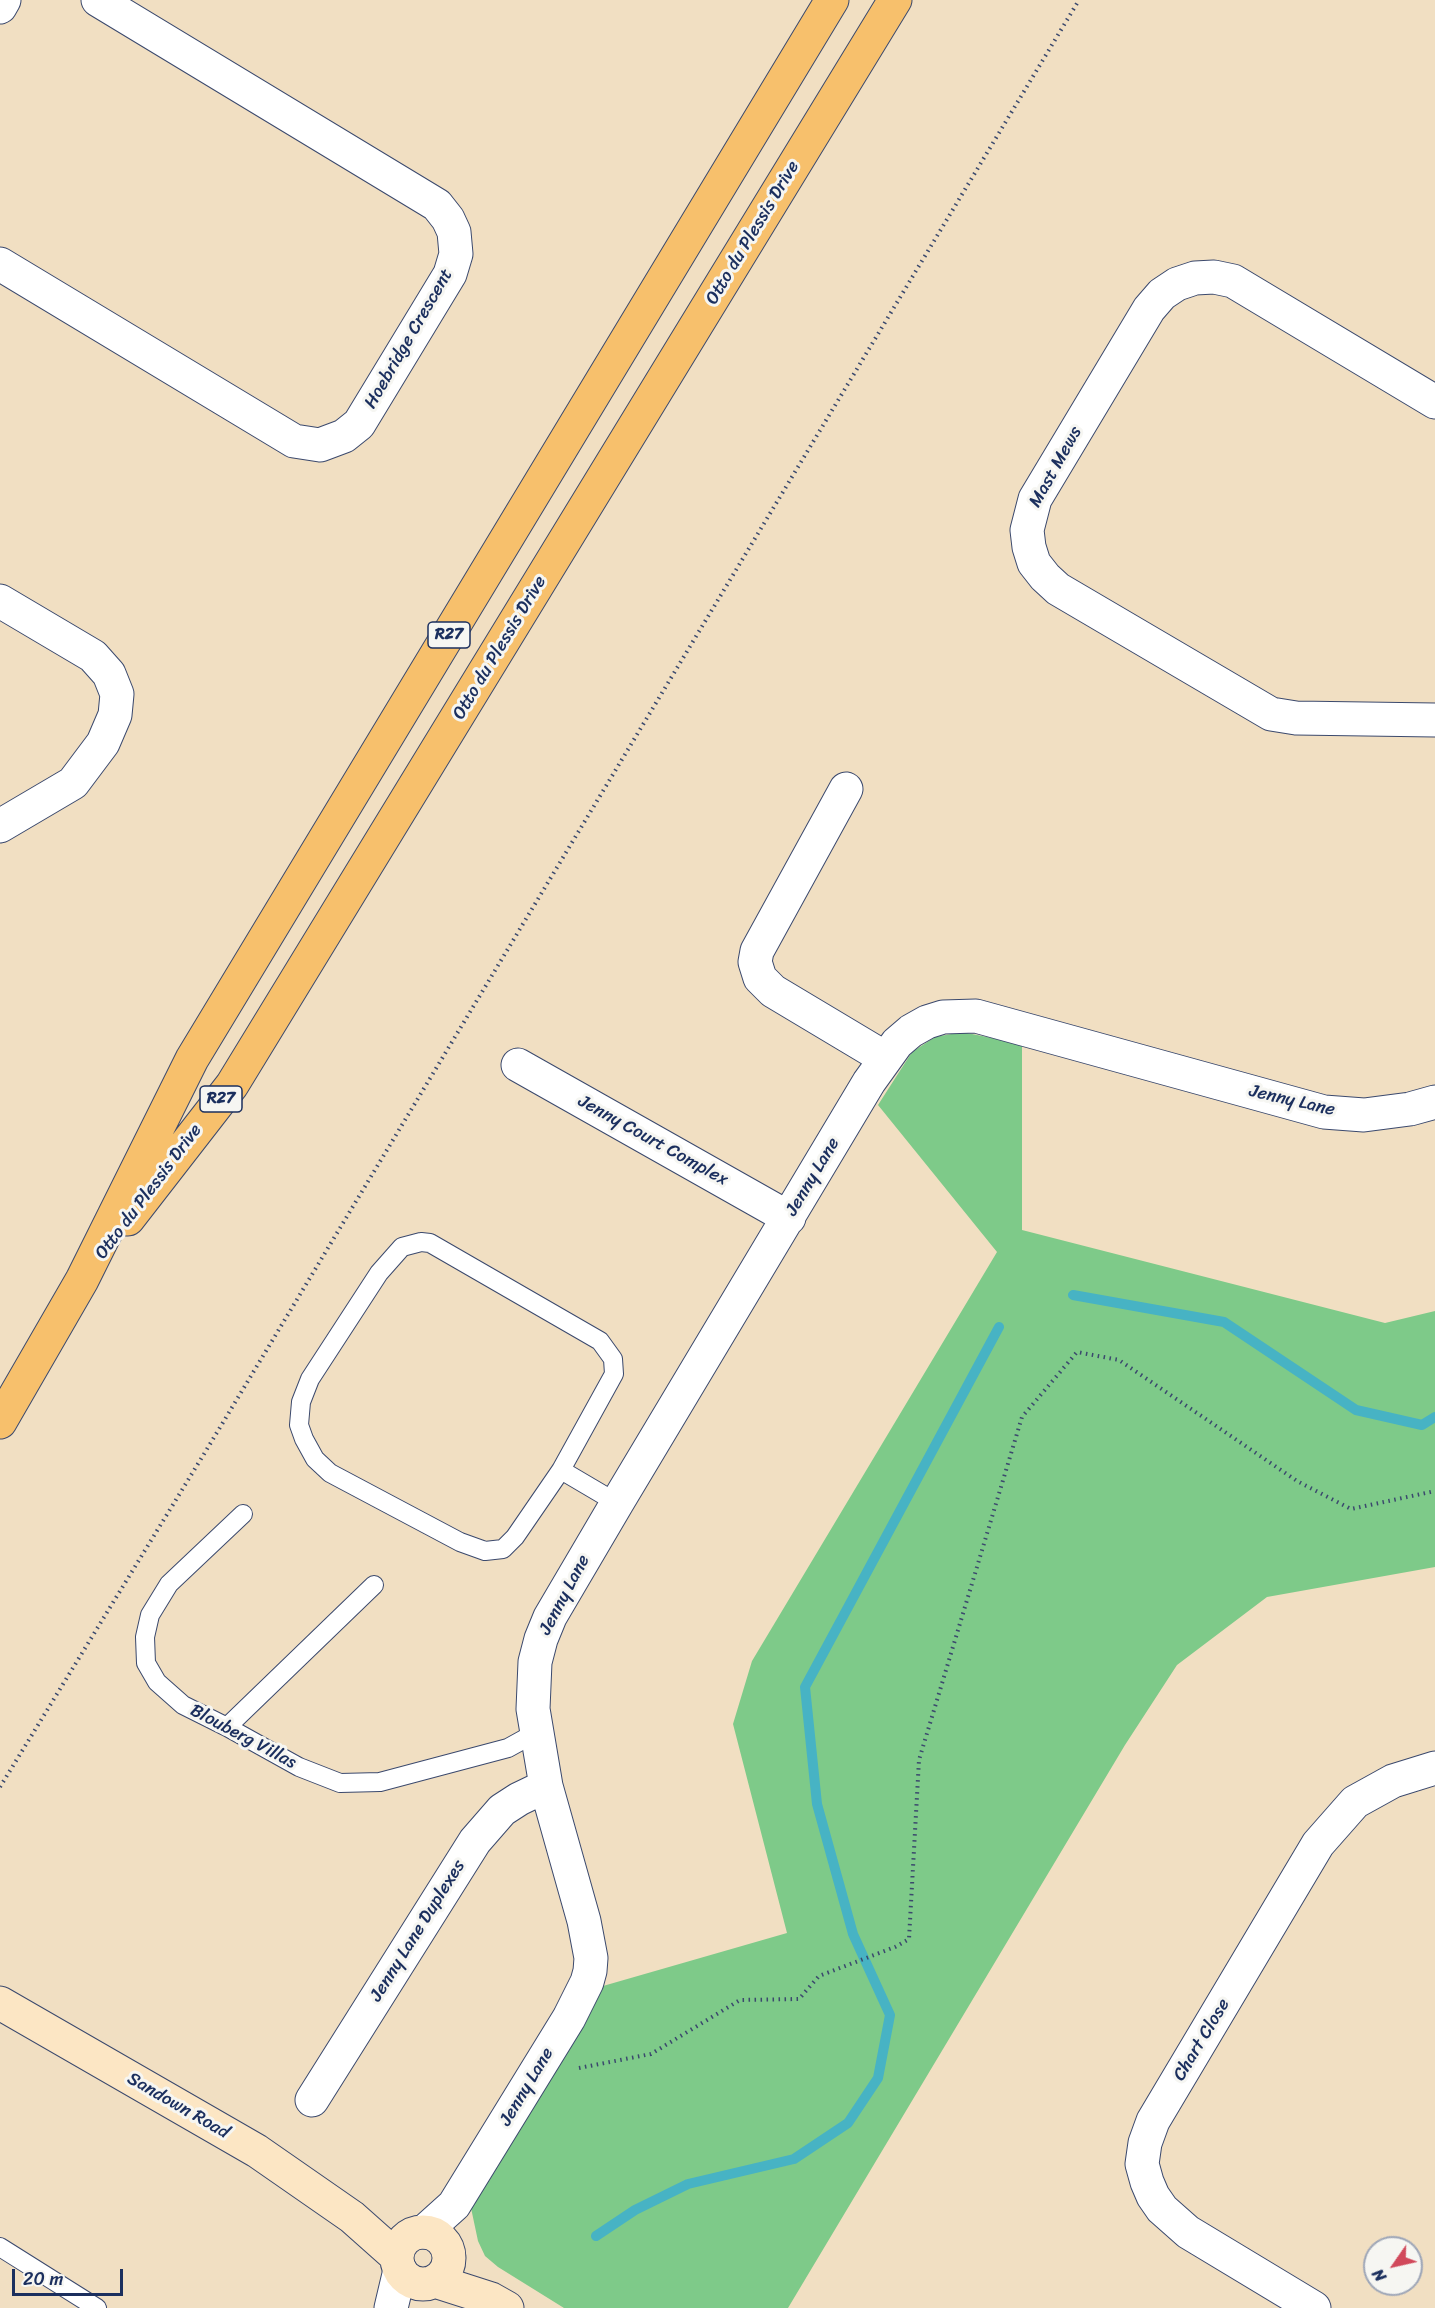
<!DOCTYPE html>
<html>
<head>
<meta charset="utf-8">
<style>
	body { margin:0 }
	#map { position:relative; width:1435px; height:2308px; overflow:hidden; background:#f1dfc2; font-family:Sriracha,sans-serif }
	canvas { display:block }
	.north { position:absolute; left:1363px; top:2236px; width:60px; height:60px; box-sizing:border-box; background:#f6f6f2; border:2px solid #9ea6b7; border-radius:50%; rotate:236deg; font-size:16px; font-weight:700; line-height:24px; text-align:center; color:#1b2f5e }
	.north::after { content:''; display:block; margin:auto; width:21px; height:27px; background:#d1495b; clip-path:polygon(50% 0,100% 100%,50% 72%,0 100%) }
	.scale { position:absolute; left:12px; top:2269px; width:111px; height:27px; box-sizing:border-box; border:3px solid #1b2f5e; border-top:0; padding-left:8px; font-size:18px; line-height:21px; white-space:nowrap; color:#1b2f5e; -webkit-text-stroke:4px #f6f6f2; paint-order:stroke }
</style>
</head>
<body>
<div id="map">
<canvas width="1435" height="2308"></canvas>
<div class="north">N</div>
<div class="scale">20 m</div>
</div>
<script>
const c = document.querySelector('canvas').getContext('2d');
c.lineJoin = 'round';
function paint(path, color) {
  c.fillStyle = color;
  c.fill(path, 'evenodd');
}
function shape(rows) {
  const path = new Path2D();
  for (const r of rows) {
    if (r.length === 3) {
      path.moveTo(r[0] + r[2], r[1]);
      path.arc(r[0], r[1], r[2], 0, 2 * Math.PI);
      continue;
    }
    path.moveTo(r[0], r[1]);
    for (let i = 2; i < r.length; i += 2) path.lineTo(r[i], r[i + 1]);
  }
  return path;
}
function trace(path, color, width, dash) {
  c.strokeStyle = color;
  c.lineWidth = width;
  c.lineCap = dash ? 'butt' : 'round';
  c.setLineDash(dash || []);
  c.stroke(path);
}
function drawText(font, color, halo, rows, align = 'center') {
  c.font = font + ' Sriracha,sans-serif';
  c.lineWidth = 6;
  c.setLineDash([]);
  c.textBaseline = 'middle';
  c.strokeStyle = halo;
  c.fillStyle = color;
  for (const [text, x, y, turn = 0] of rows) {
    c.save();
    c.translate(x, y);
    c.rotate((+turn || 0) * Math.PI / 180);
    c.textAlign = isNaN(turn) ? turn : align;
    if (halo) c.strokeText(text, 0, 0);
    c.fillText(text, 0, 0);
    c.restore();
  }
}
paint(shape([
	[962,1032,1022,1044,1022,1230,1385,1323,1435,1311,1435,1567,1267,1597,1177,1665,1125,1745,788,2308,564,2308,498,2267,485,2256,478,2241,471,2208,603,1986,787,1933,733,1724,752,1661,997,1252,878,1105,912,1052,935,1037]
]), '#7eca89');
trace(shape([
	[1073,1295,1224,1322,1356,1410,1422,1425,1435,1417],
	[596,2236,635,2210,688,2184,794,2159,848,2123,878,2078,890,2015,853,1934,817,1804,805,1687,999,1327]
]), '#47b3c4', 10);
const lane = shape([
	[421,1242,430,1243,600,1341,613,1359,614,1374,561,1470,515,1537,503,1549,485,1551,460,1542,330,1473,315,1459,304,1439,299,1425,301,1402,310,1379,379,1273,402,1247,421,1242],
	[561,1470,617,1503],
	[243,1514,169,1584,150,1615,145,1637,146,1663,157,1682,183,1705,227,1727,299,1767,340,1783,380,1782,508,1748,537,1732],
	[227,1727,374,1585],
	[0,2247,97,2308]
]);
const street = shape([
	[0,7,4,0],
	[0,264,294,441,320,445,344,436,359,424,450,274,456,254,454,232,448,219,437,205,98,0],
	[1435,402,1233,281,1214,277,1195,278,1177,284,1162,294,1149,309,1035,499,1027,530,1029,547,1034,563,1045,577,1058,589,1271,714,1296,718,1435,720],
	[0,601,93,656,109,674,117,694,115,715,103,743,73,783,0,826],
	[846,789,757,951,755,962,760,978,773,991,885,1058],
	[518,1065,789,1218],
	[312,2100,475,1841,502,1810,519,1799,546,1786],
	[424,2232,454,2205,569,2018,587,1982,590,1971,591,1958,584,1921,546,1786,533,1709,535,1662,541,1639,550,1617,617,1503,869,1082,897,1043,911,1031,927,1022,943,1017,976,1016,1324,1112,1364,1115,1410,1109,1435,1102],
	[391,2308,400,2270],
	[1314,2308,1188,2232,1162,2209,1153,2196,1147,2182,1142,2164,1145,2143,1153,2121,1318,1844,1355,1802,1393,1781,1435,1768]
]);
const secondary = shape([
	[0,2003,257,2151,352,2217,397,2257],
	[423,2258,26],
	[435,2281,491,2299,507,2308]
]);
const primary = shape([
	[128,1219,232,1085,895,0],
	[0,1422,82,1280,192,1059,832,0]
]);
trace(lane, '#3b496d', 20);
trace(street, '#3b496d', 35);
trace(secondary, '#3b496d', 35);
trace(primary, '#3b496d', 35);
trace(shape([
	[0,1787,204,1454,1079,0],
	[579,2068,651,2054,740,2000,799,1999,819,1976,895,1947,909,1939,919,1760,1022,1417,1077,1352,1119,1360,1297,1481,1351,1509,1435,1491]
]), '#3b496d', 4, [1.5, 4.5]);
trace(lane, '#fff', 18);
trace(street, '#fff', 33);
trace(secondary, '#fce6c4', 33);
trace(primary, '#f7c06c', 33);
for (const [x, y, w] of [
	[449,635,42],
	[221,1099,42]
]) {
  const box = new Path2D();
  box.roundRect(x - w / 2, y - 13, w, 26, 4.5);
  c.fillStyle = '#f6f6f2';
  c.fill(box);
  trace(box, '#1b2f5e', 1.5);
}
drawText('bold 16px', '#1b2f5e', null, [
	["R27",449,635],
	["R27",221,1099]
]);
drawText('18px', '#1b2f5e', '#f6f6f2', [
	["Otto du Plessis Drive",753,233,-59],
	["Hoebridge Crescent",409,339,-60],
	["Mast Mews",1056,467,-61],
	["Otto du Plessis Drive",500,648,-59],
	["Jenny Lane",1292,1101,13],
	["Jenny Court Complex",653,1141,29],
	["Jenny Lane",813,1177,-59],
	["Otto du Plessis Drive",149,1192,-53],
	["Jenny Lane",565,1595,-62],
	["Blouberg Villas",243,1737,28],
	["Jenny Lane Duplexes",418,1931,-58],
	["Chart Close",1202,2040,-59],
	["Jenny Lane",527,2087,-59],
	["Sandown Road",178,2106,30]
]);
</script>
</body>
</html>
